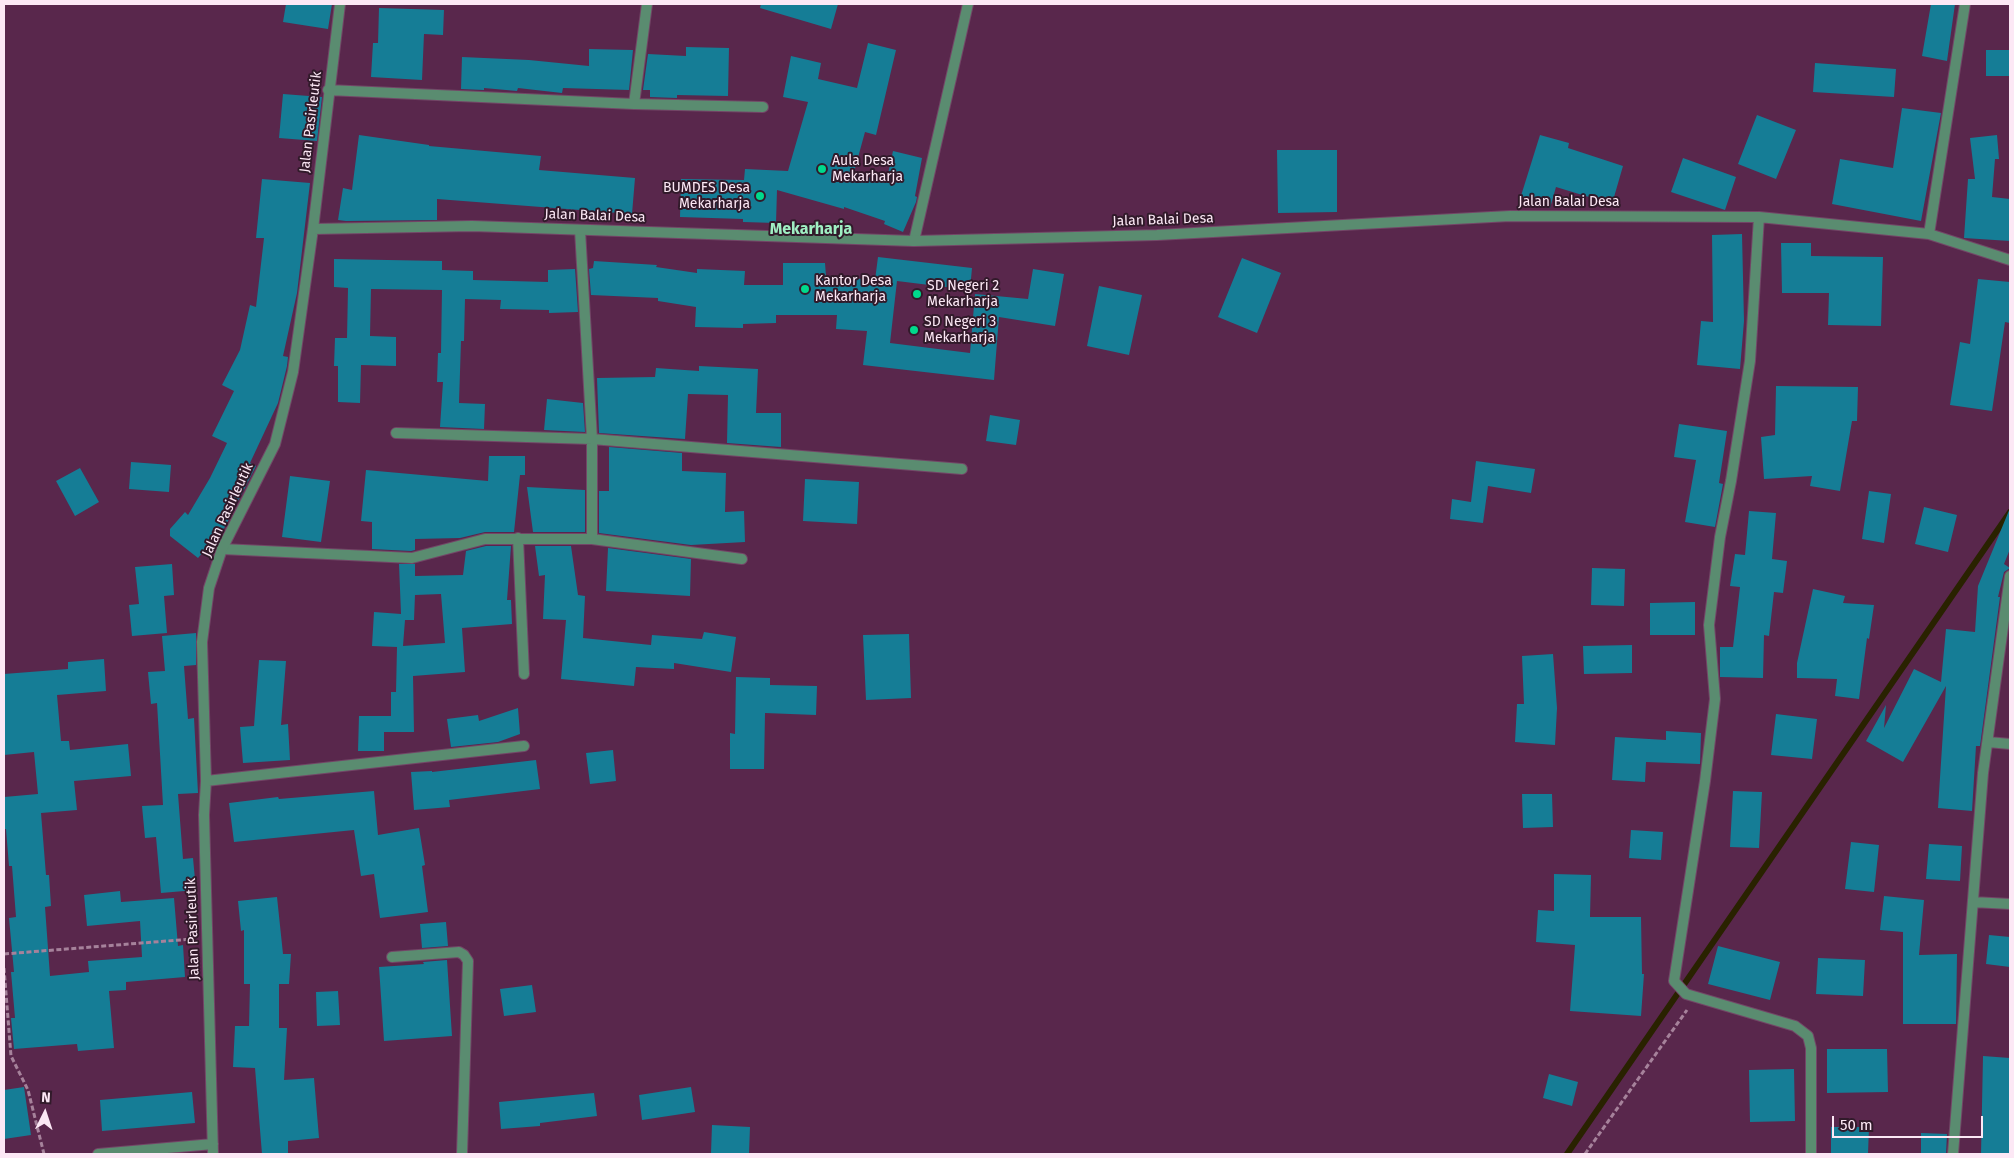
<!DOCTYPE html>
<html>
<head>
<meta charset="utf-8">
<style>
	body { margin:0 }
	#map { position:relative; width:2014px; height:1158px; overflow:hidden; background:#59274c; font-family:"Fira Sans",sans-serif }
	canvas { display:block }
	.frame { position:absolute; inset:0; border:5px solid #fce8f5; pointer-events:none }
	.north { position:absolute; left:20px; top:1088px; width:50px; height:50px; -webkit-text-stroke:4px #311a2a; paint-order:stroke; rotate:4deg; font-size:14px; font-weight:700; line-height:20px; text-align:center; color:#fce8f5 }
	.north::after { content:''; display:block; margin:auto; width:18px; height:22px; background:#fce8f5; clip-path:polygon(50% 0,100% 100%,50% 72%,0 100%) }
	.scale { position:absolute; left:1832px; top:1116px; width:151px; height:22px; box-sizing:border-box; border:2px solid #fce8f5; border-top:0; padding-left:6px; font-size:15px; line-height:18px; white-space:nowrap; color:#fce8f5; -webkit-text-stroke:4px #311a2a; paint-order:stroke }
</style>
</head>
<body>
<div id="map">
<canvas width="2014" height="1158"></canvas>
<div class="frame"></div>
<div class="north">N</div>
<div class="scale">50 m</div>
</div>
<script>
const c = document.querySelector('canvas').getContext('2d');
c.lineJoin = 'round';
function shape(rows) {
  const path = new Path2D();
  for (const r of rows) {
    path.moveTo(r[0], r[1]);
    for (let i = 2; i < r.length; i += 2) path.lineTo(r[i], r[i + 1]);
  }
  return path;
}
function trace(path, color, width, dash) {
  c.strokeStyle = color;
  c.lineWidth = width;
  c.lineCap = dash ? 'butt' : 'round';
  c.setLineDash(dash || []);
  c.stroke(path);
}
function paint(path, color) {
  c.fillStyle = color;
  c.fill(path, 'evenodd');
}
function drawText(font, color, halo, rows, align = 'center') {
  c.font = font + ' "Fira Sans",sans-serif';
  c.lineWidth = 4;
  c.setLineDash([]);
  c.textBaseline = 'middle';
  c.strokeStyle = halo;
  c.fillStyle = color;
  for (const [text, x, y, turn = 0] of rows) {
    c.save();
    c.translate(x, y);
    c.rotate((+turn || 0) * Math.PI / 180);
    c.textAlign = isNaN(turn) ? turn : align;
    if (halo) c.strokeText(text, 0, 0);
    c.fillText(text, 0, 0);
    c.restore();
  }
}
trace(shape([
	[1567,1154,2010,512]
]), '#292200', 6);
paint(shape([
	[286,4,332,4,328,29,283,22],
	[761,4,838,4,831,29,760,8],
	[1931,4,1955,4,1947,61,1922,56],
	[379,8,444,10,443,35,424,34,422,80,371,77,373,43,378,43],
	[868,43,896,50,876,135,865,132,854,172,886,183,893,151,922,158,915,196,917,197,916,202,903,232,884,224,885,221,844,207,844,209,777,190,776,223,743,222,743,219,680,217,681,179,744,180,745,169,788,171,808,102,783,97,791,56,821,63,818,79,857,88],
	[686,47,729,48,728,96,677,95,677,98,650,97,650,90,643,90,648,54,686,56],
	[589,49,633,50,629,90,563,88,562,93,518,88,517,91,484,88,484,90,461,89,462,57,529,60,589,66],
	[1986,50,2010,50,2010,76,1986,76],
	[1815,63,1896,69,1894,97,1813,92],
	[283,94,322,97,317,141,279,138],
	[1902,108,1941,113,1921,221,1832,204,1840,159,1893,168],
	[1757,115,1796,130,1776,179,1738,164],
	[359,135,429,145,429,146,541,156,539,170,635,178,632,214,437,199,437,220,346,221,338,220,343,188,352,190],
	[1540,135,1569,143,1568,148,1623,166,1612,204,1556,187,1550,208,1520,199],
	[1997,135,1999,159,1995,159,1992,197,2010,199,2010,241,1964,238,1968,179,1975,179,1970,138],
	[1277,150,1337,150,1337,212,1278,213],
	[1683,158,1736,177,1725,210,1671,192],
	[262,179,310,183,297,293,283,356,288,357,287,366,278,403,250,463,256,466,225,527,198,558,170,536,170,529,185,512,188,515,210,478,227,443,212,436,234,391,222,385,240,350,250,305,256,307,264,238,256,238],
	[1742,234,1744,321,1740,369,1697,365,1701,321,1713,322,1712,235],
	[1781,243,1811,243,1811,256,1883,257,1881,326,1828,325,1829,293,1782,293],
	[878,257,972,268,970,290,897,281,890,343,970,353,975,294,1028,299,1033,269,1064,274,1055,326,999,317,994,380,863,365,867,331,836,329,837,315,776,315,776,323,743,324,743,328,695,327,696,307,658,301,658,298,591,295,589,269,593,268,594,261,657,265,656,267,697,273,697,269,745,271,744,285,783,285,783,263,825,263,826,276,875,280],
	[1242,258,1281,273,1257,333,1218,317],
	[334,259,442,261,442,270,473,271,473,280,548,282,548,270,575,269,578,312,549,313,549,310,500,309,501,300,465,299,464,341,461,341,459,403,485,404,484,429,440,427,443,382,437,382,438,353,441,353,442,290,371,289,370,336,396,337,396,366,361,365,360,403,338,402,338,366,334,366,335,338,347,338,348,288,334,287],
	[1978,279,2010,282,2010,323,2005,322,1992,411,1950,405,1960,342,1970,344],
	[1099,286,1142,295,1129,355,1087,346],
	[699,366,758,369,756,413,781,413,781,447,727,443,728,395,688,394,685,439,599,433,597,378,655,377,656,368,699,371],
	[1776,386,1858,387,1857,421,1852,421,1840,491,1810,486,1812,476,1764,479,1761,437,1775,435],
	[547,399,583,403,585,432,544,430],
	[990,415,1020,420,1016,445,986,441],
	[1679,424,1727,431,1719,483,1723,484,1715,527,1685,522,1696,460,1674,457],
	[609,447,682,453,682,471,726,473,725,512,744,511,745,542,691,545,599,533,599,491,609,491],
	[489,456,525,456,525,475,520,475,514,532,485,532,460,538,415,539,415,550,411,551,372,549,372,522,361,521,366,470,488,481],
	[1476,461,1535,469,1531,493,1488,486,1483,523,1450,519,1452,499,1471,502],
	[131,462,171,465,169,492,129,489],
	[80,468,99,502,75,516,56,481],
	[290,476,330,481,321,542,282,537],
	[805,479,859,482,857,524,803,521],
	[527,487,585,490,585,532,533,532],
	[1869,491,1891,494,1884,543,1862,539],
	[1924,507,1957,515,1948,552,1915,544],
	[2010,508,2010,549,2004,564,2010,568,2004,572,1998,597,2000,597,1980,746,1976,746,1972,811,1938,808,1946,686,1903,762,1866,741,1886,705,1884,728,1914,669,1941,682,1946,629,1975,632,1978,586],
	[1749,511,1776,513,1772,559,1787,561,1783,593,1774,592,1769,636,1764,635,1763,678,1720,677,1720,647,1733,647,1740,587,1730,586,1735,554,1745,555],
	[486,546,511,546,507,600,511,600,512,624,462,628,465,672,413,676,414,732,384,732,384,751,358,751,359,716,391,716,391,692,396,692,397,647,372,646,374,612,401,614,399,564,415,564,415,576,463,575,466,551],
	[441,594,445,643,403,646,405,620,414,620,415,595],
	[535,546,571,546,578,595,585,596,583,638,651,645,652,635,702,639,704,632,736,637,731,672,674,663,674,669,636,667,634,686,561,679,566,620,543,619,545,575,539,576],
	[608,548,691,559,690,596,606,591],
	[172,564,174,595,164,596,167,633,132,636,129,605,139,604,135,567],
	[1592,568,1625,569,1624,606,1591,605],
	[1813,589,1845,596,1843,603,1874,605,1869,639,1867,638,1859,699,1835,696,1837,679,1797,678,1797,663],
	[1695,602,1695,635,1650,635,1650,603],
	[196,633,196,665,184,666,188,719,194,718,198,793,178,794,183,859,193,858,196,890,161,893,156,837,145,838,142,806,163,805,157,703,151,704,148,672,165,671,162,636],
	[909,634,911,698,866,700,863,635],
	[1632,645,1632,673,1584,674,1583,646],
	[1553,654,1557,708,1555,745,1515,742,1517,704,1524,704,1522,656],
	[104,659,106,691,57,695,61,741,69,741,70,750,128,744,131,776,74,781,77,810,41,813,46,875,49,875,51,906,45,907,50,976,89,972,88,961,142,957,140,921,87,926,84,895,120,891,121,902,174,898,178,946,183,945,185,977,126,982,126,990,109,991,114,1048,78,1051,77,1044,14,1049,11,1018,15,1018,11,972,14,972,9,918,16,917,12,866,9,866,6,829,4,829,4,797,38,794,34,752,4,755,4,674,68,669,68,662],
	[259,660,286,661,281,725,288,724,290,760,243,763,240,727,254,726],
	[736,677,770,678,770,685,817,686,816,715,765,713,764,769,730,769,730,733,735,734],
	[518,708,520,734,498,742,451,747,447,719,478,715,479,721],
	[1776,714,1817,719,1812,759,1771,755],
	[1666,731,1701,733,1700,764,1646,762,1645,782,1612,780,1615,737,1666,740],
	[613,750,616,781,590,784,586,753],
	[536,760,540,789,449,800,450,807,414,810,411,772,432,771,432,772],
	[374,791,378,835,419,828,425,865,422,866,428,912,380,918,374,874,361,876,354,830,234,842,229,803,278,797,279,799],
	[1733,791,1762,792,1759,848,1730,847],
	[1522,794,1552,794,1553,827,1523,828],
	[1631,830,1663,832,1661,860,1629,858],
	[1851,842,1879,845,1874,892,1845,889],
	[1929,844,1962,846,1960,881,1926,879],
	[1554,874,1591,875,1590,917,1641,917,1642,974,1644,974,1641,1016,1570,1011,1575,945,1536,942,1538,910,1554,911],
	[1884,896,1924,900,1919,955,1957,954,1956,1024,1903,1024,1903,932,1880,930],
	[277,897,283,954,291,954,289,984,279,984,279,1028,287,1028,284,1080,314,1078,319,1138,288,1141,288,1154,262,1154,255,1068,233,1067,235,1026,249,1026,250,984,244,984,244,930,241,931,238,901],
	[446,922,448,946,422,948,420,924],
	[1989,935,2010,937,2010,967,1986,964],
	[1718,946,1780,962,1770,1000,1708,984],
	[1818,958,1865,960,1863,996,1816,994],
	[447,960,452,1036,384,1041,379,967,424,964,423,962],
	[532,985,536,1012,504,1016,500,989],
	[338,991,340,1025,317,1026,316,992],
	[1827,1049,1887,1049,1888,1092,1827,1093],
	[1983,1056,2010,1058,2010,1154,1981,1154],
	[1794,1069,1795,1121,1750,1122,1749,1070],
	[1549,1074,1578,1082,1572,1106,1543,1098],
	[24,1087,31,1135,4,1139,4,1090],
	[691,1087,695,1112,642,1120,639,1095],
	[192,1092,195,1123,102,1131,100,1100],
	[594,1093,597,1116,540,1123,540,1126,501,1129,499,1102],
	[712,1125,750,1127,749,1154,711,1153],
	[1831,1127,1869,1127,1868,1154,1831,1154],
	[1921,1133,1947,1134,1946,1154,1921,1154]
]), '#157d96');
const service = shape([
	[396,433,592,439,580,230],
	[518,538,524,674],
	[592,539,742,559],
	[222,549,412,558,485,539,592,539,592,439,962,469]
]);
const pedestrian = shape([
	[914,241,968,4]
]);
const minor = shape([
	[328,90,634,104,647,4],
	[634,104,763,107],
	[1759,217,1750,361,1731,481,1720,537,1709,625,1715,699,1705,781,1674,981,1686,994,1795,1026,1808,1036,1811,1048,1811,1154],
	[313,229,472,226,914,241,1157,235,1510,216,1759,217,1929,234,2010,260],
	[1929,234,1965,4],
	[1988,742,2010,744],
	[206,781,524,746],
	[1973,902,2010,904],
	[392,957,459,952,464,955,468,961,462,1154],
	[98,1154,213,1144],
	[213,1154,204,815,206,781,202,642,209,588,222,549,275,444,293,372,313,229,340,4],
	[1953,1154,1983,773,2010,576]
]);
trace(service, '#734667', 12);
trace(pedestrian, '#734667', 12);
trace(minor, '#734667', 12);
trace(shape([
	[4,954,192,939],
	[4,968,11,1056,28,1090,44,1154],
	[1585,1154,1687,1010]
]), '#a6829b', 3, [5, 2.5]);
trace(service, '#5a8c70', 10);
trace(pedestrian, '#5a8c70', 10);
trace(minor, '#5a8c70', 10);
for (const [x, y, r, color] of [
	[822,169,5,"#00d98c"],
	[760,196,5,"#00d98c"],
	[805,289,5,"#00d98c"],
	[917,294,5,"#00d98c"],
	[914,330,5,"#00d98c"]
]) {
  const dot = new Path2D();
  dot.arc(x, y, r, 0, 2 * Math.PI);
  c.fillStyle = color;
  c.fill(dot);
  trace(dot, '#311a2a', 2);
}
drawText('14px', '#fce8f5', '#311a2a', [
	["Jalan Pasirleutik",311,122,-83],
	["Jalan Balai Desa",1569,202],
	["Jalan Balai Desa",595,216,2],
	["Jalan Balai Desa",1163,220,-2],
	["Jalan Pasirleutik",228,510,-65],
	["Jalan Pasirleutik",193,929,-92]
]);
drawText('14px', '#fce8f5', '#311a2a', [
	["Aula Desa",832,161],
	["Mekarharja",832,177],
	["BUMDES Desa",750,188,"right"],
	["Mekarharja",750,204,"right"],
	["Kantor Desa",815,281],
	["Mekarharja",815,297],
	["SD Negeri 2",927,286],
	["Mekarharja",927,302],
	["SD Negeri 3",924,322],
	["Mekarharja",924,338]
], 'left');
drawText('bold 16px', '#a0efc3', '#311a2a', [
	["Mekarharja",811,230]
]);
</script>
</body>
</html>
